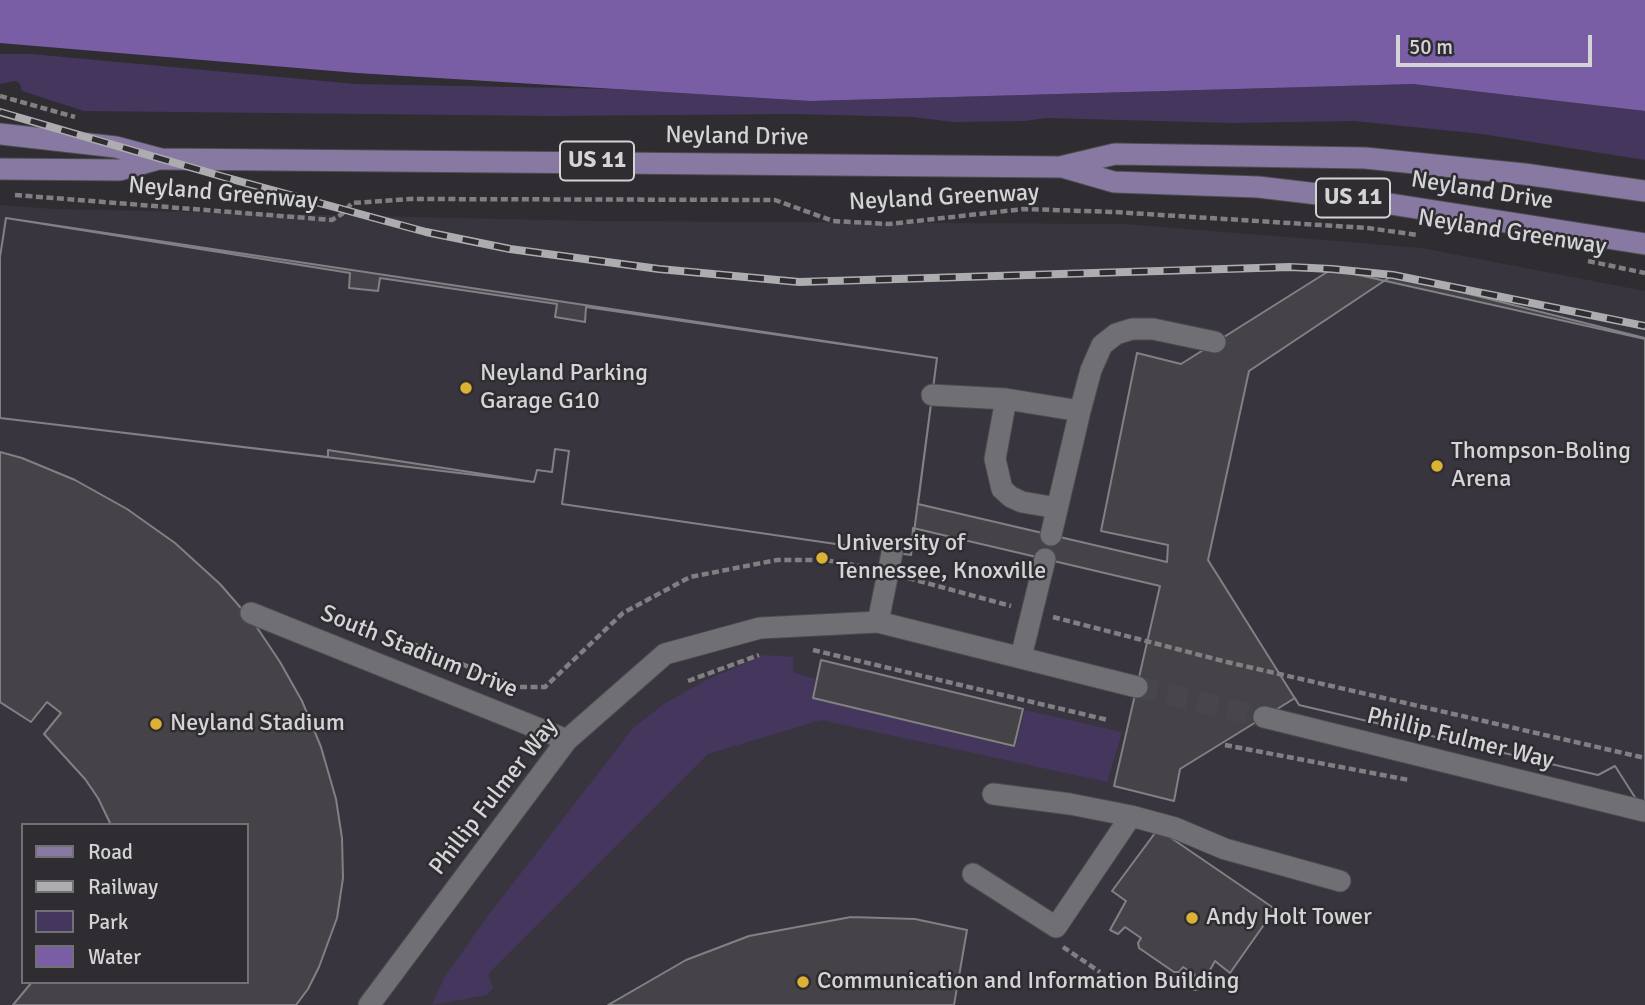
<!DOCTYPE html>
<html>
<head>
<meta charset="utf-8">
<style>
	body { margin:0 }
	#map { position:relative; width:1645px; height:1005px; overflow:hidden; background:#2f2d31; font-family:Signika,sans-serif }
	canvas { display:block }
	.legend { position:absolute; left:21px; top:823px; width:228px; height:161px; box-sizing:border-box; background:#2f2d31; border:2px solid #717073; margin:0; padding:9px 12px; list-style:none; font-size:21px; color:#d4d4d6 }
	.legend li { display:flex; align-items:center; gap:14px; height:35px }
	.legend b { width:35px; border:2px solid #717073 }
	.scale { position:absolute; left:1396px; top:35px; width:196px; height:32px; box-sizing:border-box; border:4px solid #d4d4d6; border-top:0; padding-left:9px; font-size:21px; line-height:24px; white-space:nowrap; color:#d4d4d6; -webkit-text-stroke:5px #2f2d31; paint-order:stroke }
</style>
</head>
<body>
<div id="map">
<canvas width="1645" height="1005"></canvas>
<ul class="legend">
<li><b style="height:9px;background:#8779a1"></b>Road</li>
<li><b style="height:9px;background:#adadaf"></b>Railway</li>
<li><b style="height:19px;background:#45365e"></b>Park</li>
<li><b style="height:19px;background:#795ea6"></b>Water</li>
</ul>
<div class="scale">50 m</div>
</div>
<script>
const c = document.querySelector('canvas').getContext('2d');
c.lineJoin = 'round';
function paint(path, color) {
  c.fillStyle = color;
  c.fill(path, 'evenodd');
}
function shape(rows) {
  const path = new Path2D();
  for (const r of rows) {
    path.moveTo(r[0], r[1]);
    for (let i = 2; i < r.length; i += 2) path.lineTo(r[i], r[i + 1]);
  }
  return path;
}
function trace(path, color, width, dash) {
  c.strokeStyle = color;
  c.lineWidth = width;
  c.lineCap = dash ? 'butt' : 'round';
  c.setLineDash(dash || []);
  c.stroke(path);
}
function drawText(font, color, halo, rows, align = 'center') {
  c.font = font + ' Signika,sans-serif';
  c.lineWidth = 5;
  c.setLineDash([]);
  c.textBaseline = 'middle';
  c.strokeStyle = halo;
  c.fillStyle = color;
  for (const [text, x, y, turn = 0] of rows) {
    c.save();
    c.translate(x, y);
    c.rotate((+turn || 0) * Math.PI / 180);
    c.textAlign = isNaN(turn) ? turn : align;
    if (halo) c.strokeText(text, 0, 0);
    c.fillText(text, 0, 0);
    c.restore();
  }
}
paint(shape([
	[0,205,55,209,597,221,1126,224,1422,248,1645,291,1645,1005,0,1005],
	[23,825,247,825,247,982,23,982]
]), '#38353e');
paint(shape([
	[0,54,31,54,356,84,614,89,810,101,1413,84,1645,111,1645,160,1482,134,1354,121,1233,123,1046,118,1025,121,954,122,912,117,794,114,552,116,84,111,22,91,20,84,16,81,0,84],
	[764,655,794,657,793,672,815,679,812,698,1015,748,1025,710,1122,732,1107,782,821,720,708,754,488,974,493,988,487,995,432,1005,444,978,487,917,634,727,664,704,704,681]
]), '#45365e');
paint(shape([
	[0,0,1645,0,1645,111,1413,84,810,101,357,73,0,43]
]), '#795ea6');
const building = shape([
	[6,218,350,273,349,288,378,291,380,278,557,304,555,317,585,322,586,307,937,358,918,504,1167,562,1168,545,1101,531,1137,353,1181,364,1332,269,1645,339,1645,813,1615,766,1598,775,1299,705,1295,698,1180,769,1174,801,1114,786,1160,586,913,528,911,555,562,504,569,451,555,449,552,472,537,470,534,482,328,450,328,457,0,418,0,257,6,218],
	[6,218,937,358,911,555,562,504,569,451,555,449,552,472,537,470,534,482,0,418,0,257,6,218],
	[1393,275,1645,338,1645,813,1615,766,1598,775,1299,705,1208,560,1249,371,1393,275],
	[0,452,22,458,75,480,127,509,175,543,220,584,254,623,280,662,302,701,321,747,336,799,342,838,343,878,337,918,319,967,308,989,296,1005,13,1005,32,982,247,982,247,825,111,825,98,798,85,779,44,734,61,713,47,702,31,722,0,702,0,452],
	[821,660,1023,709,1014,746,813,698,821,660],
	[1158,829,1275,909,1230,973,1215,961,1210,970,1213,973,1200,989,1194,990,1191,984,1195,975,1183,967,1179,972,1174,972,1139,948,1138,943,1141,938,1125,927,1118,934,1110,930,1126,901,1112,891,1158,829],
	[851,917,915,919,967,930,954,1005,608,1005,686,960,749,936,851,917]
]);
paint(building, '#454347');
trace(building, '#818084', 2);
trace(shape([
	[1137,687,1264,717]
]), '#48464a', 21, [21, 10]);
const minor = shape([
	[932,395,1006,399,1080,411,1051,535],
	[1006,399,995,459,1002,489,1011,497,1022,502,1057,508],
	[1080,411,1091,370,1102,345,1116,334,1132,329,1153,329,1215,342],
	[251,613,567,740],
	[878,622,892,553],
	[1021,657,1045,559],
	[1264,717,1644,811],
	[1131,816,1175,828,1225,849,1340,881],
	[973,874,1056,927,1131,816,1070,804,993,794],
	[369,1005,567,740,665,654,760,628,878,622,1137,687]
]);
const major = shape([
	[0,134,116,147,161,159,1060,167,1115,154,1365,158,1524,174,1645,191],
	[1062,167,1114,182,1258,187,1352,198,1645,244],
	[0,169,120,170,159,159]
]);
trace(minor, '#4c4b4e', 23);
trace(major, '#4c4b4e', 23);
trace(shape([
	[0,96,75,117],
	[15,195,332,220,342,214,352,203,410,199,775,200,833,221,889,224,1024,209,1114,212,1368,228,1417,235],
	[1588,261,1645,273],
	[908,578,1011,606],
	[1053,617,1227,662,1645,758],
	[413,644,518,687,545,687,623,613,690,577,777,560,825,560,866,567],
	[813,650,1108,720],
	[688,681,759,655],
	[1225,745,1409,780],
	[1063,947,1100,972]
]), '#807f82', 4.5, [7, 3.5]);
trace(minor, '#706f73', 21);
trace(major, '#8779a1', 21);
const rail = shape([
	[0,112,224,177,426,232,510,249,659,269,799,282,1290,267,1332,269,1393,275,1645,326]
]);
trace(rail, '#adadaf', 8);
trace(rail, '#2f2d31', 5, [16]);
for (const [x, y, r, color] of [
	[466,388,7,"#dbb233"],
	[1437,466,7,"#dbb233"],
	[822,558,7,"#dbb233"],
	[156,724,7,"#dbb233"],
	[1192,918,7,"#dbb233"],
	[803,982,7,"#dbb233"]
]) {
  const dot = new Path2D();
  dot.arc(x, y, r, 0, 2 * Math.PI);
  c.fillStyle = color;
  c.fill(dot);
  trace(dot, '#2f2d31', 2.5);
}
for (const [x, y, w] of [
	[597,161,74],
	[1353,198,74]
]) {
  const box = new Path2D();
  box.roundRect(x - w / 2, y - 19.5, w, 39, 5);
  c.fillStyle = '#2f2d31';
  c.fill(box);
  trace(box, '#d4d4d6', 2);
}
drawText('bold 23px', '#d4d4d6', null, [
	["US 11",597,161],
	["US 11",1353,198]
]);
drawText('24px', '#d4d4d6', '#2f2d31', [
	["Neyland Drive",737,137,1],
	["Neyland Drive",1482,191,9],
	["Neyland Greenway",223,194,5],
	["Neyland Greenway",944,198,-3],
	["Neyland Greenway",1512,233,9],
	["South Stadium Drive",419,652,22],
	["Phillip Fulmer Way",1460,739,14],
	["Phillip Fulmer Way",494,797,-52]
]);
drawText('24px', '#d4d4d6', '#2f2d31', [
	["Neyland Parking",480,374],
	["Garage G10",480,402],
	["Thompson-Boling",1451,452],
	["Arena",1451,480],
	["University of",836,544],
	["Tennessee, Knoxville",836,572],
	["Neyland Stadium",170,724],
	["Andy Holt Tower",1206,918],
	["Communication and Information Building",817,982]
], 'left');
</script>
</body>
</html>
